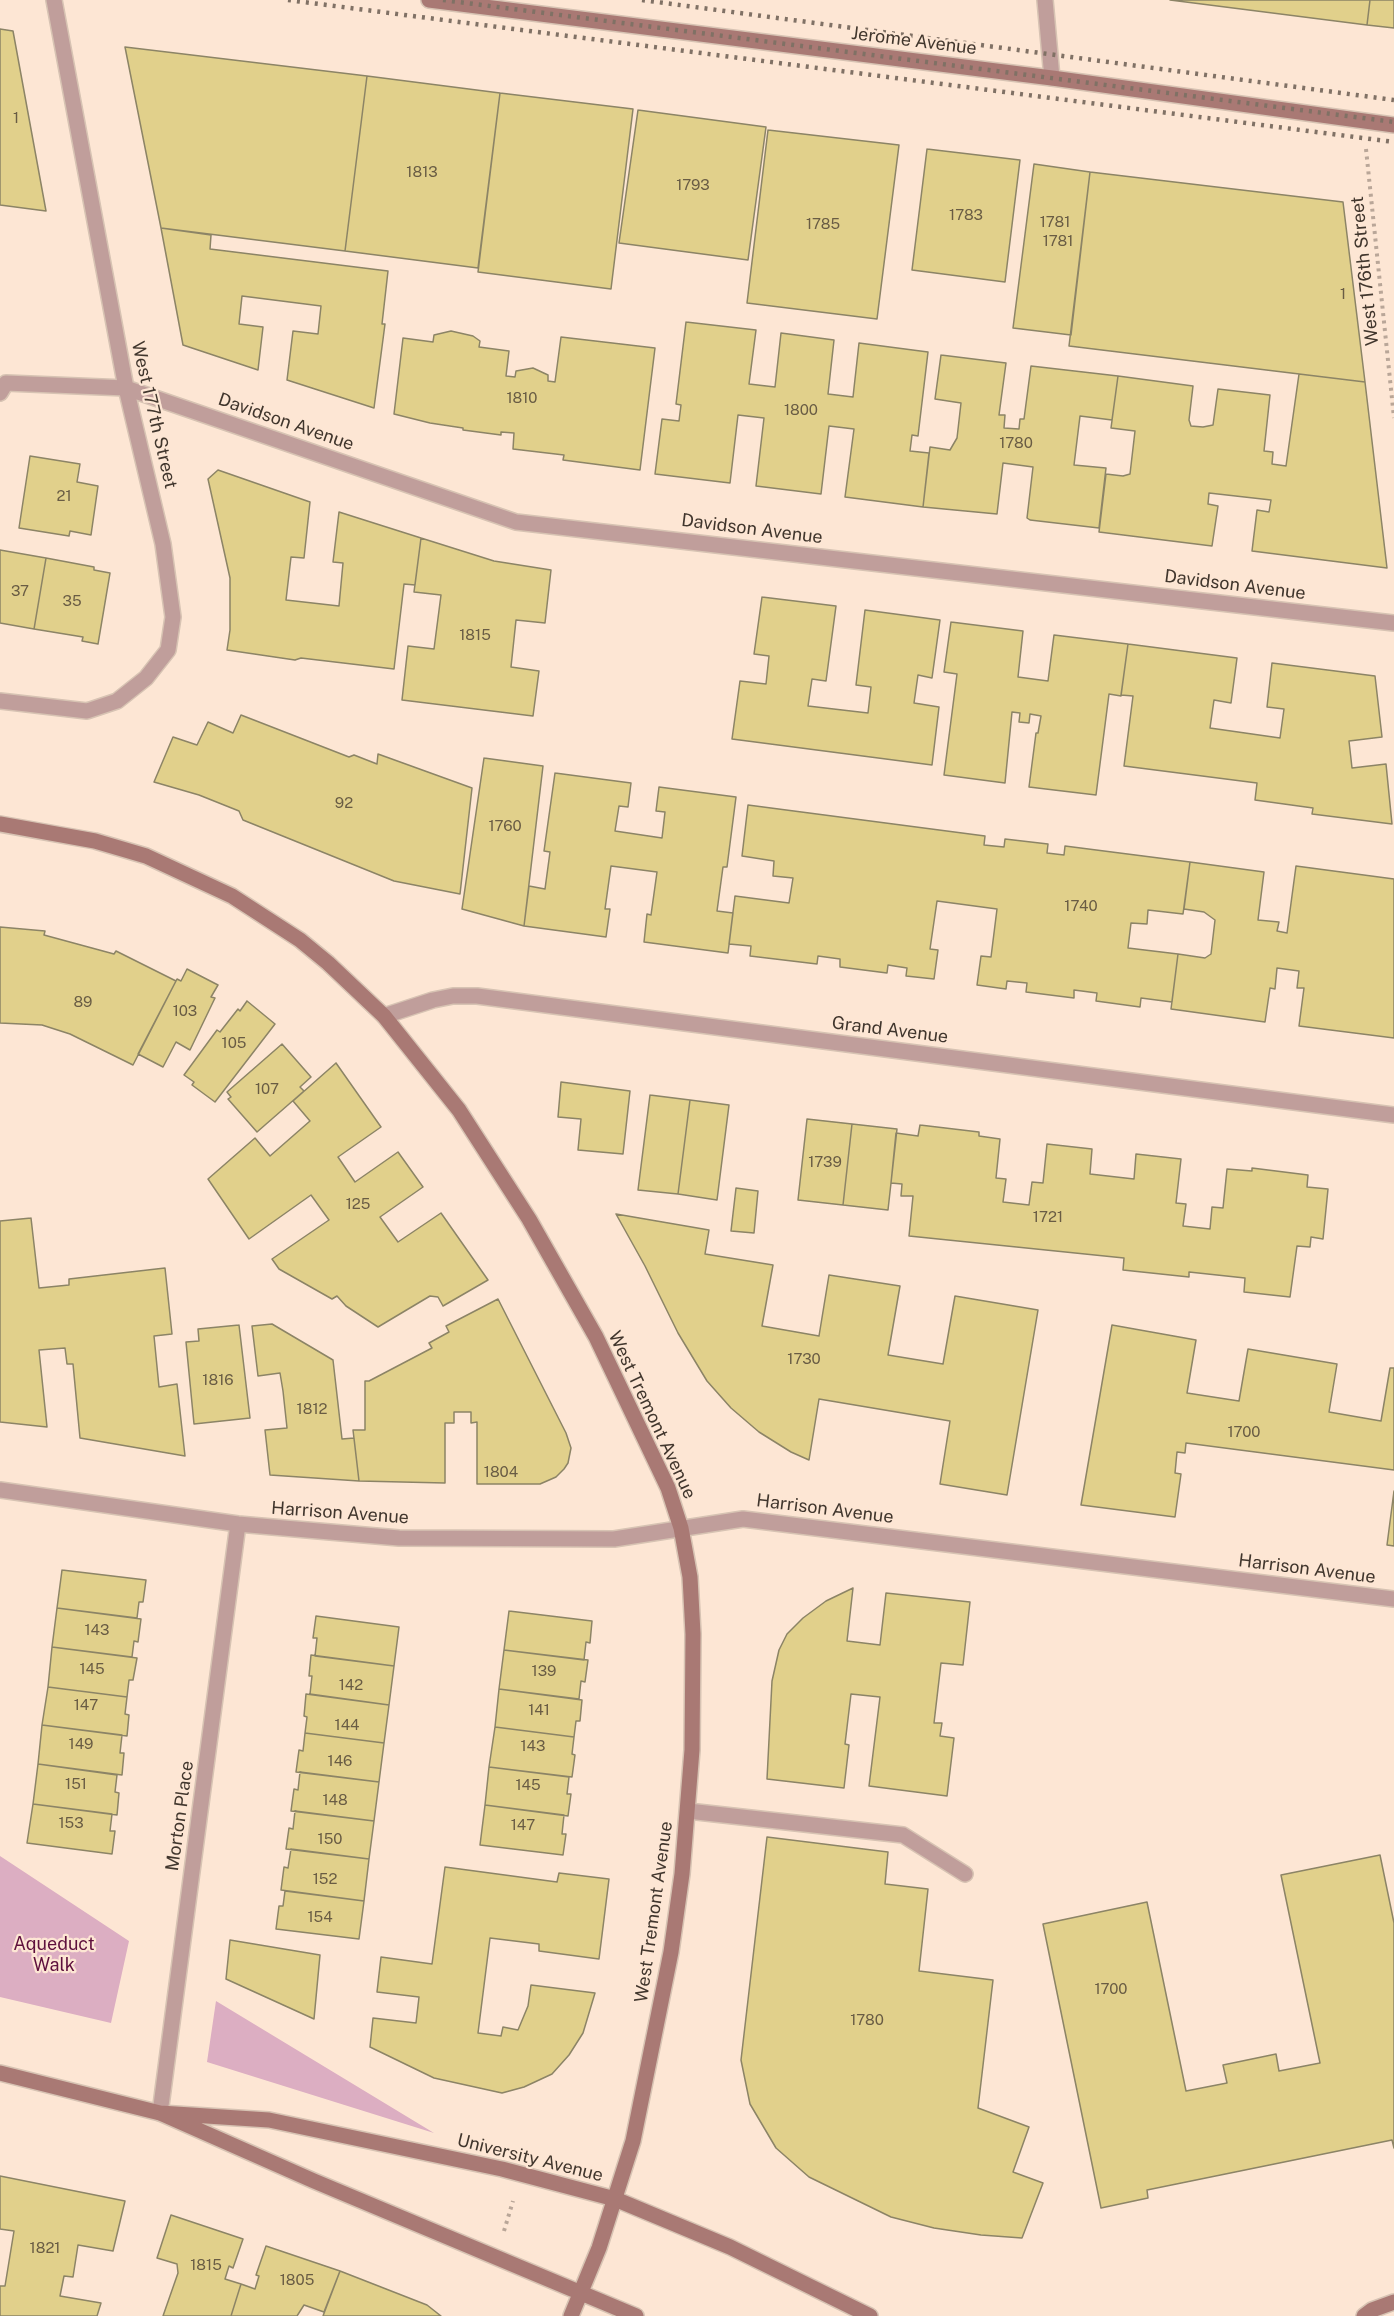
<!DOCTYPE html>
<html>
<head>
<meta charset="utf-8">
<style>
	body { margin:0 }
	canvas { display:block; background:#fde6d4 }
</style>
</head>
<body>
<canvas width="1394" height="2316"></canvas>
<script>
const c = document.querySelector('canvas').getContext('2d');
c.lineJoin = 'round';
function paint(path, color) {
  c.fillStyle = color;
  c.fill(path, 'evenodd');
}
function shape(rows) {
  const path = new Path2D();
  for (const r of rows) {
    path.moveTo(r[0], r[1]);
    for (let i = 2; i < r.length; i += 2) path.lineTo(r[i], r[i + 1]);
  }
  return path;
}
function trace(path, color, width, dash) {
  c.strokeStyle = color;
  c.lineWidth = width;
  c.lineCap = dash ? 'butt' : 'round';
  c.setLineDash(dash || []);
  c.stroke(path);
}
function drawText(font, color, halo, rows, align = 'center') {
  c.font = font + ' "Public Sans",sans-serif';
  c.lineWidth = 4.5;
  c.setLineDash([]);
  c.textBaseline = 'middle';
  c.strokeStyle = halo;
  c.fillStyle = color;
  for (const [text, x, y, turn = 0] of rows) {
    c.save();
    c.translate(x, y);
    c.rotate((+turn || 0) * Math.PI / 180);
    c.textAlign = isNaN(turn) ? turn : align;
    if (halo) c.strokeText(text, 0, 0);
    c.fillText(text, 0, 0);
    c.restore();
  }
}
paint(shape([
	[0,1856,129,1941,111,2023,0,1997],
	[216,2001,434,2133,207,2062]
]), '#dcaec2');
const building = shape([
	[1170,0,1370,0,1367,25,1170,0],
	[1370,0,1394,0,1394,28,1367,25,1370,0],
	[0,29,13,31,46,211,0,205,0,29],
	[125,47,367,76,345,251,161,228,125,47],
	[367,76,500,93,478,268,345,251,367,76],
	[500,93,633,109,611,289,478,272,500,93],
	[638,110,766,127,748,260,619,243,638,110],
	[768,130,899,145,877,319,747,303,768,130],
	[927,149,1020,160,1005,282,912,270,927,149],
	[1034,164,1090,172,1071,335,1013,328,1034,164],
	[1090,172,1343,202,1365,382,1069,346,1090,172],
	[161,228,211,235,210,249,388,271,382,324,385,324,374,408,287,380,293,331,318,334,321,306,242,296,239,324,263,327,258,370,183,345,161,228],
	[686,322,756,330,749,384,775,387,781,333,834,340,828,394,853,397,859,343,928,352,918,436,912,435,910,451,929,453,923,507,845,497,854,429,829,426,821,494,756,486,764,418,738,415,730,483,655,474,662,419,679,421,681,405,676,404,686,322],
	[451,331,473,336,480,341,479,347,509,351,506,376,515,377,516,371,533,368,548,375,548,381,555,382,561,337,655,348,640,470,563,460,564,455,513,449,514,433,501,432,501,435,463,430,463,428,430,423,394,414,403,338,433,342,434,335,451,331],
	[941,355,1006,363,999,415,1005,415,1004,428,1019,429,1020,419,1024,419,1031,366,1118,376,1112,420,1080,416,1074,465,1106,468,1099,528,1030,520,1027,518,1033,467,1003,463,997,514,923,507,930,447,950,450,957,438,961,403,935,399,941,355],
	[1299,374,1365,382,1387,568,1252,551,1257,510,1269,512,1271,500,1209,493,1208,504,1218,506,1212,546,1099,532,1106,474,1123,476,1130,474,1135,431,1111,428,1118,376,1193,386,1189,420,1191,426,1203,427,1213,425,1218,389,1270,395,1264,451,1273,452,1272,464,1286,466,1299,374],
	[30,456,80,464,77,482,98,486,91,535,70,531,69,536,19,528,30,456],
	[218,470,310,502,304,558,291,557,286,600,339,606,343,563,333,562,339,512,421,538,415,585,404,584,394,669,301,658,295,660,227,650,230,630,230,578,208,479,218,470],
	[421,538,494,561,551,570,545,623,516,620,511,667,539,671,533,716,402,700,408,646,434,649,441,595,414,592,421,538],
	[0,550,46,558,34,629,0,623,0,550],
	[46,558,94,567,94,570,110,573,98,644,82,641,83,637,34,629,46,558],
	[762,597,836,606,826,681,812,679,808,706,868,713,871,687,856,685,865,610,940,620,932,678,918,675,914,703,939,707,932,765,732,739,740,681,766,684,769,656,754,654,762,597],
	[951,622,1023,631,1018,677,1048,681,1054,635,1128,644,1121,696,1109,694,1096,795,1029,787,1036,733,1038,733,1041,716,1030,714,1029,723,1019,722,1020,713,1012,712,1005,783,944,775,957,674,944,672,951,622],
	[1128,644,1237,658,1231,703,1214,700,1210,728,1280,738,1284,709,1267,707,1272,663,1375,676,1382,737,1349,741,1352,768,1386,764,1392,824,1312,814,1313,808,1255,800,1257,783,1124,766,1133,696,1121,695,1128,644],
	[241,715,349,757,354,755,377,764,378,754,472,788,460,894,394,881,243,820,239,811,199,795,154,782,173,737,197,745,208,722,233,733,241,715],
	[484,758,543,766,524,926,462,909,484,758],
	[555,773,631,783,628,807,619,806,615,831,662,838,665,812,656,811,659,787,736,797,727,867,723,867,717,911,733,913,728,953,644,942,647,914,651,915,657,872,611,866,605,909,610,909,606,937,524,926,529,886,545,889,550,852,544,851,555,773],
	[748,805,985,836,984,845,1004,847,1005,839,1048,844,1047,853,1064,855,1065,846,1190,862,1183,914,1148,910,1147,924,1131,923,1128,948,1178,954,1172,1002,1141,998,1140,1007,1096,1001,1097,993,1074,990,1074,998,1026,992,1027,983,1007,981,1006,989,977,985,981,956,991,957,997,909,937,901,930,949,938,950,934,979,906,976,907,968,888,965,887,973,840,967,840,959,818,956,817,964,750,956,751,946,729,944,735,896,789,903,793,878,773,876,774,861,742,856,748,805],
	[1190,862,1264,872,1258,920,1279,922,1277,931,1287,933,1296,866,1394,879,1394,1038,1299,1026,1304,988,1297,988,1299,971,1277,968,1275,989,1270,988,1265,1022,1171,1009,1178,954,1205,958,1211,954,1215,920,1204,912,1184,909,1190,862],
	[0,927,45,931,44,935,114,954,116,951,176,981,133,1065,70,1034,42,1025,0,1023,0,927],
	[187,969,218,985,211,997,215,998,190,1050,176,1042,163,1067,138,1054,177,979,181,981,187,969],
	[247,1001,275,1024,215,1102,192,1085,194,1082,184,1075,217,1030,220,1032,238,1009,240,1011,247,1001],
	[282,1044,311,1077,300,1087,304,1091,257,1132,228,1099,231,1097,227,1092,282,1044],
	[336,1063,381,1127,338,1157,355,1182,398,1152,423,1187,380,1217,398,1242,441,1213,488,1280,443,1306,438,1297,430,1296,378,1327,346,1306,337,1296,332,1299,279,1269,272,1259,329,1220,311,1195,249,1239,208,1179,255,1138,270,1156,310,1121,293,1101,336,1063],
	[561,1082,630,1091,623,1154,578,1150,581,1119,558,1117,561,1082],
	[650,1095,690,1100,678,1194,638,1190,650,1095],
	[690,1100,729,1105,717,1200,678,1194,690,1100],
	[807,1119,852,1124,843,1205,798,1200,807,1119],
	[852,1124,897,1129,888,1210,843,1205,852,1124],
	[920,1125,979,1132,979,1136,1000,1139,996,1178,1006,1179,1003,1202,1029,1205,1032,1182,1043,1183,1047,1144,1092,1149,1090,1174,1134,1179,1136,1154,1181,1159,1176,1203,1186,1204,1183,1226,1210,1229,1212,1207,1223,1208,1227,1169,1252,1171,1252,1168,1308,1175,1307,1187,1328,1189,1323,1239,1311,1237,1310,1247,1297,1246,1290,1297,1244,1292,1245,1278,1189,1272,1189,1277,1123,1270,1124,1258,909,1236,913,1196,901,1196,902,1184,891,1183,896,1133,918,1136,920,1125],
	[736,1188,758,1191,754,1233,731,1231,736,1188],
	[616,1214,709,1230,705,1254,773,1265,762,1326,819,1336,829,1275,900,1286,888,1355,943,1364,955,1296,1038,1310,1007,1495,940,1484,950,1421,819,1399,809,1460,791,1452,759,1432,731,1408,707,1381,678,1333,645,1266,616,1214],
	[31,1218,39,1288,69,1285,69,1279,165,1268,172,1334,154,1336,159,1387,177,1384,185,1456,80,1438,73,1364,67,1364,65,1348,39,1350,47,1427,0,1422,0,1221,31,1218],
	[498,1299,566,1433,571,1448,568,1463,564,1469,556,1477,540,1484,477,1484,477,1422,471,1423,471,1412,454,1412,454,1423,445,1423,445,1483,359,1481,353,1430,365,1430,365,1381,369,1381,432,1348,429,1343,449,1332,446,1326,498,1299],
	[272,1324,333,1360,342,1439,354,1438,359,1481,270,1475,265,1430,287,1428,283,1391,280,1373,258,1376,252,1326,272,1324],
	[239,1325,250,1418,194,1424,186,1342,199,1341,198,1329,239,1325],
	[1112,1325,1196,1340,1187,1393,1239,1401,1248,1349,1337,1364,1329,1412,1381,1421,1390,1368,1394,1368,1394,1470,1186,1443,1185,1453,1177,1452,1175,1473,1181,1474,1175,1517,1081,1505,1112,1325],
	[1394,1491,1394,1546,1387,1545,1394,1491],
	[62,1570,146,1580,143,1602,139,1602,137,1618,57,1608,62,1570],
	[853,1588,847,1641,880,1645,886,1593,970,1602,963,1665,941,1663,934,1723,942,1723,940,1736,954,1738,947,1796,869,1786,880,1697,851,1694,845,1744,849,1745,844,1788,767,1779,772,1681,779,1650,787,1634,803,1618,826,1601,853,1588],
	[57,1608,141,1619,138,1642,134,1641,132,1657,52,1647,57,1608],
	[509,1611,592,1621,590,1643,586,1642,584,1660,504,1650,509,1611],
	[316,1616,399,1627,394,1666,315,1656,317,1638,313,1638,316,1616],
	[52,1647,137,1658,133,1680,129,1680,127,1697,48,1687,52,1647],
	[504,1650,588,1660,585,1682,581,1681,579,1699,499,1689,504,1650],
	[311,1655,394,1666,389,1705,310,1694,312,1676,309,1676,311,1655],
	[48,1687,127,1697,125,1714,129,1715,127,1736,42,1725,48,1687],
	[499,1689,582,1700,580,1721,576,1721,574,1737,495,1727,499,1689],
	[306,1694,389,1705,384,1743,305,1733,307,1717,304,1716,306,1694],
	[42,1725,122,1735,120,1753,124,1753,122,1775,38,1764,42,1725],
	[495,1727,574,1737,572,1754,575,1755,572,1777,489,1767,495,1727],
	[305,1733,384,1743,379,1782,296,1772,299,1750,303,1751,305,1733],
	[38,1764,117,1775,115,1792,119,1793,117,1815,33,1804,38,1764],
	[489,1767,569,1777,567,1794,571,1794,568,1816,485,1805,489,1767],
	[300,1772,379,1782,374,1821,291,1811,294,1789,298,1790,300,1772],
	[33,1804,112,1814,110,1831,115,1831,112,1854,27,1843,33,1804],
	[485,1805,564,1815,562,1834,566,1834,563,1855,480,1845,485,1805],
	[295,1811,374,1821,369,1859,286,1849,289,1828,293,1829,295,1811],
	[767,1837,888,1852,885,1884,928,1889,919,1971,993,1980,978,2108,1029,2127,1013,2172,1043,2183,1022,2238,981,2235,934,2228,891,2217,809,2177,776,2148,750,2104,741,2060,767,1837],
	[291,1849,369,1859,364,1901,281,1890,284,1867,288,1868,291,1849],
	[1380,1855,1394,1923,1394,2148,1392,2140,1147,2190,1148,2198,1101,2208,1043,1924,1147,1902,1186,2091,1227,2083,1223,2065,1276,2054,1279,2071,1320,2063,1281,1875,1380,1855],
	[445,1867,557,1882,559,1873,609,1879,599,1959,539,1951,539,1944,490,1938,478,2033,501,2036,503,2027,518,2030,528,2006,531,1985,595,1993,583,2033,569,2055,552,2074,524,2087,502,2093,434,2078,370,2047,373,2018,416,2023,419,1997,377,1992,381,1957,432,1964,445,1867],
	[285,1891,364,1901,359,1939,276,1929,279,1906,283,1906,285,1891],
	[230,1940,320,1955,314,2019,226,1979,230,1940],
	[0,2176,125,2201,113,2251,78,2245,73,2277,64,2276,60,2296,101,2303,97,2316,0,2316,0,2286,5,2286,14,2231,0,2229,0,2176],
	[171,2215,243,2239,233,2268,229,2266,225,2279,241,2284,231,2316,163,2316,178,2273,177,2264,157,2258,171,2215],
	[266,2246,340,2271,324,2312,304,2305,297,2316,231,2316,241,2284,255,2289,259,2276,256,2275,266,2246],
	[340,2271,427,2305,441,2316,323,2316,340,2271]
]);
paint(building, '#e1d08b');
trace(building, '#8c8466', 1.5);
const lane = shape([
	[0,393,6,383,126,388],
	[688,1811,903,1835,965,1874]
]);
const street = shape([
	[1045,0,1052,78],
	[126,388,516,522,1394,623],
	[0,701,87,711,117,701,146,678,168,650,173,617,163,544,126,388,54,0],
	[384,1016,433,1000,453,996,477,996,1394,1115],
	[0,1490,238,1524,399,1538,614,1539,743,1519,1394,1599],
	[160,2113,238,1524]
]);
const secondary = shape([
	[429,0,1052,78,1394,125],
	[0,824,95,841,146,856,232,896,300,940,328,963,384,1016,459,1110,529,1219,596,1337,668,1488,681,1528,690,1577,693,1634,692,1750,682,1874,671,1952,633,2141,599,2248,571,2316],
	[0,2073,160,2113,314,2181,636,2316],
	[160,2113,269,2120,502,2169,615,2199,730,2247,870,2316],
	[1364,2316,1372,2310,1394,2302]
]);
trace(lane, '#d7c3b3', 18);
trace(street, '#d7c3b3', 18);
trace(secondary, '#d7c3b3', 18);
trace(shape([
	[1366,149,1394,418],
	[504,2231,513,2201]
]), '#b9a698', 4, [3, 4.5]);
trace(lane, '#c09e9b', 15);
trace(street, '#c09e9b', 15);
trace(secondary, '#a97974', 15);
trace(shape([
	[288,0,1394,142],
	[443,0,1394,122],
	[642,0,1394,100]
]), '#807165', 4.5, [3, 6]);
drawText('15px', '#695c44', null, [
	["1",16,118],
	["1813",422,172],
	["1793",693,185],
	["1783",966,215],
	["1781",1055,222],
	["1785",823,224],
	["1781",1058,241],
	["1",1343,294],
	["1810",522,398],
	["1800",801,410],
	["1780",1016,443],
	["21",64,496],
	["37",20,591],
	["35",72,601],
	["1815",475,635],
	["92",344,803],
	["1760",505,826],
	["1740",1081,906],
	["89",83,1002],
	["103",185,1011],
	["105",234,1043],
	["107",267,1089],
	["1739",825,1162],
	["125",358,1204],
	["1721",1048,1217],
	["1730",804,1359],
	["1816",218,1380],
	["1812",312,1409],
	["1700",1244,1432],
	["1804",501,1472],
	["143",97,1630],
	["145",92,1669],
	["139",544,1671],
	["142",351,1685],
	["147",86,1705],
	["141",539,1710],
	["144",347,1725],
	["149",81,1744],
	["143",533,1746],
	["146",340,1761],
	["151",76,1784],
	["145",528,1785],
	["148",335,1800],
	["153",71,1823],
	["147",523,1825],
	["150",330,1839],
	["152",325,1879],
	["154",320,1917],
	["1700",1111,1989],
	["1780",867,2020],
	["1821",45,2248],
	["1815",206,2265],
	["1805",297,2280]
]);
drawText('18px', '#41362d', '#fde6d4', [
	["Jerome Avenue",914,41,7],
	["West 176th Street",1365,271,-96],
	["West 177th Street",154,415,77],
	["Davidson Avenue",286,422,19],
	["Davidson Avenue",752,529,7],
	["Davidson Avenue",1235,585,7],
	["Grand Avenue",890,1030,7],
	["West Tremont Avenue",652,1415,65],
	["Harrison Avenue",825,1509,7],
	["Harrison Avenue",340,1513,4],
	["Harrison Avenue",1307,1569,7],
	["Morton Place",180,1816,-82],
	["West Tremont Avenue",654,1912,-82],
	["University Avenue",530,2158,14]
]);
drawText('18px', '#5e0f3d', '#fde6d4', [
	["Aqueduct",54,1944],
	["Walk",54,1965]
]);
</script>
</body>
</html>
